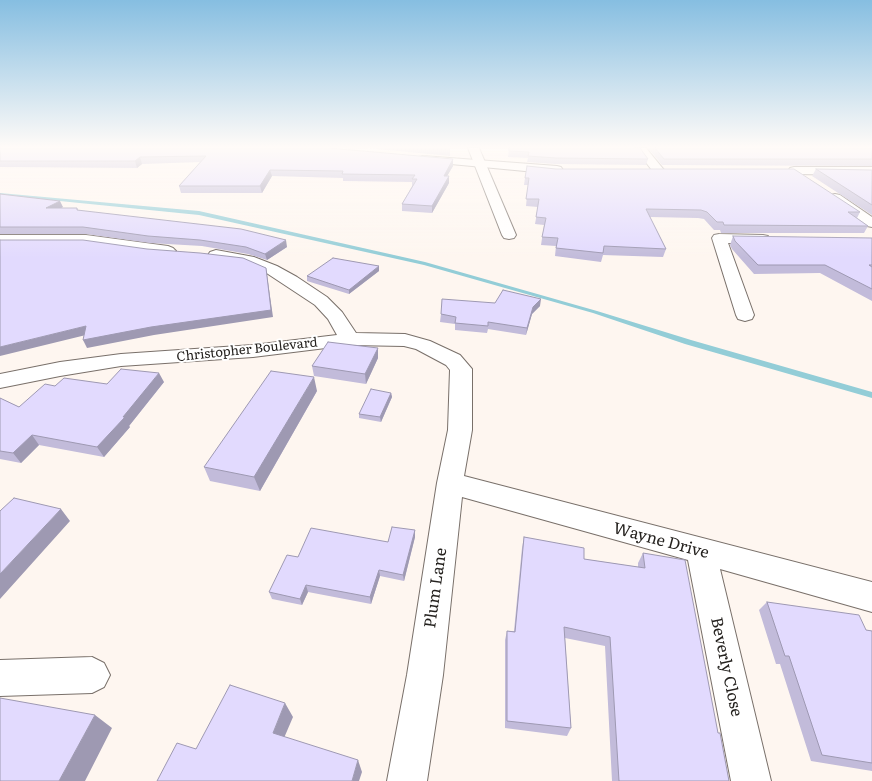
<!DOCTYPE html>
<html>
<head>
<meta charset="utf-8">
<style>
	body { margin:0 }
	canvas { display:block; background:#fef6f0 }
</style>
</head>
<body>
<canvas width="872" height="781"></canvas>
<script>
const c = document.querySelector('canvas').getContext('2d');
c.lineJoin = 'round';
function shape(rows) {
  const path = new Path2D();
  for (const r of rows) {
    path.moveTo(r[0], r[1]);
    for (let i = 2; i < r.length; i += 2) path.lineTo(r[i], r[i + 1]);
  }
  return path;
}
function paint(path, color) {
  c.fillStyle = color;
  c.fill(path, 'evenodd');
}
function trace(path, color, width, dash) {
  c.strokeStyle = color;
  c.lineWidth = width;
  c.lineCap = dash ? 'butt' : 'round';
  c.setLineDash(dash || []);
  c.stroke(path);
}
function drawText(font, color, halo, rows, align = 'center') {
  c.font = font + ' Literata,serif';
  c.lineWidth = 4;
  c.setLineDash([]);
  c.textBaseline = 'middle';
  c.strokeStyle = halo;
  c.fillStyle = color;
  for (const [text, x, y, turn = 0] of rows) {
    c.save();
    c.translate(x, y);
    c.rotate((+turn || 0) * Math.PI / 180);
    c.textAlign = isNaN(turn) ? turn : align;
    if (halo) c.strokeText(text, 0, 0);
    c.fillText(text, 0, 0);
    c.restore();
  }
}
paint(shape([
	[0,193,199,211,425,262,597,311,691,340,872,392,872,398,685,344,593,313,424,265,199,215,0,195,0,193]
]), '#93cdd7');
const minor = shape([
	[468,148,479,148,516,235,514,238,509,239,504,238,502,235,468,148],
	[635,148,646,148,664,170,662,173,654,173,635,148],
	[794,167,872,167,872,175,790,174,788,171,790,168,794,167],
	[719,234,763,235,768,236,770,239,768,242,763,243,728,243,754,315,752,319,745,321,738,319,736,315,712,238,714,235,719,234],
	[0,235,86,235,168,246,173,248,176,251,173,254,168,256,86,245,0,245,0,235],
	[216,250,254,257,277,266,297,277,327,297,342,312,356,333,405,334,430,341,460,355,472,369,472,430,464,476,872,582,872,612,720,569,771,781,731,781,688,560,462,497,443,675,427,781,387,781,407,675,437,483,448,430,450,370,446,365,416,349,404,346,350,345,253,357,121,366,60,376,0,388,0,374,60,362,121,354,253,345,337,335,328,319,315,305,265,272,244,264,210,258,208,255,210,252,216,250],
	[92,657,104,663,110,675,104,687,92,693,0,696,0,660,92,657]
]);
const tertiary = shape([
	[423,156,557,166,561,167,563,170,561,173,557,174,419,161,417,159,419,157,423,156],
	[835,194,840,195,872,217,872,227,867,226,830,201,828,198,830,195,835,194]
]);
trace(minor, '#79706a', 2);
trace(tertiary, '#79706a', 2);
paint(minor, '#fff');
paint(tertiary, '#fff');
paint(shape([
	[0,148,453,159,453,166,447,176,449,183,432,213,402,211,402,204,412,186,412,182,343,181,343,178,272,176,262,193,181,193,179,186,200,162,142,164,137,168,0,167],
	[367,148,450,148,450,156],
	[509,148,648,159,646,165,555,164,527,162,528,158,508,157],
	[648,148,872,148,872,166,662,165],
	[816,169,872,170,872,215,812,176],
	[525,178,860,212,857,218,868,226,864,233,721,233,720,230,714,230,704,219,698,218,650,217,666,249,663,257,603,255,601,262,555,256,556,246,541,245,544,225,535,224,538,207,526,206,528,185,524,185],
	[0,194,63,207,61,208,77,208,78,210,287,247,267,260,248,254,202,246,150,243,86,234,0,234],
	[733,236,872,238,872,301,820,273,754,274,732,249,730,245],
	[379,271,349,294,307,281,307,276],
	[495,303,540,306,532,314,526,335,488,329,487,333,455,330,455,324,440,322,441,314],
	[378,348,378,358,366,384,314,376,312,366],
	[164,382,129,426,130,427,104,457,39,445,21,463,0,459,0,398,19,407,55,386],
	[317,391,260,491,210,481,204,467],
	[391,393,392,397,381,422,359,418,359,414],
	[415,530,415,537,404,581,380,576,371,604,308,592,302,605,272,599,269,592,298,557,388,542],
	[524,537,584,559,638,567,638,563,643,553,718,733,729,781,612,781,605,646,565,638,571,728,567,736,505,728,505,640,507,631,514,631,522,548],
	[767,602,866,630,872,631,872,771,811,761,780,664,776,664,759,610]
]), '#c2bbda');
paint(shape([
	[140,157,142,164,137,168,135,161],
	[453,159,453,166,443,183,444,176],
	[270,170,272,176,262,193,260,186],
	[449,176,449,183,432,213,432,206],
	[60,201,63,207,49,214,46,208],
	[286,240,287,247,267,260,265,254],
	[379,266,379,271,349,294,349,290],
	[266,268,273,317,154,335,87,348,83,340],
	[541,299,540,306,532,314,526,335,527,328,533,307],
	[86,326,90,334,0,356,0,347],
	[378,348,378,358,366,384,365,374],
	[159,373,164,382,129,426,130,427,104,457,97,447],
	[314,377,317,391,260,491,254,477],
	[391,393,392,397,381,422,380,417],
	[32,435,39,445,21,463,13,453],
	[61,509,70,521,0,599,0,574],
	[415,530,415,537,404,581,403,575],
	[379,570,380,576,371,604,370,597],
	[306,585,308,592,302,605,300,599],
	[285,703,293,717,281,745,273,733],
	[95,715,112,728,85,781,59,781],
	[358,760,362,772,359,781,352,781]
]), '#9e99b2');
const building = shape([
	[0,148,329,148,453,159,444,176,449,176,432,206,402,204,417,179,412,179,415,175,342,174,343,171,270,170,260,186,179,186,206,156,140,157,135,161,0,161,0,148],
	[509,148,640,148,648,159,556,158,528,156,529,152,509,151,509,148],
	[655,148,872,148,872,159,664,159,655,148],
	[527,166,556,169,794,169,860,212,848,212,868,226,724,225,723,222,717,222,707,212,701,210,646,209,666,249,604,246,603,253,556,248,558,238,542,237,546,218,536,217,539,199,526,199,529,178,525,178,527,166],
	[816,169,872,170,872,205,816,169],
	[0,194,60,201,46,208,77,208,77,210,241,229,286,240,265,254,246,247,200,240,148,236,83,227,0,227,0,194],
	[733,236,872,238,872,265,869,265,872,267,872,289,825,265,758,265,735,241,733,236],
	[0,240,83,240,147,249,200,253,243,258,266,268,271,310,151,327,83,340,86,326,0,347,0,240],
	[333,258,379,266,349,290,307,276,333,258],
	[503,290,541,299,533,307,527,328,488,322,488,326,455,323,456,317,441,314,442,299,495,303,503,290],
	[328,342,378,348,365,374,312,366,328,342],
	[121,369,159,373,123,417,125,417,97,447,32,435,13,453,0,451,0,398,19,407,45,384,55,386,64,378,107,384,121,369],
	[271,371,314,377,254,477,204,467,271,371],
	[371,389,391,393,380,417,359,414,371,389],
	[14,498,61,509,0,574,0,511,14,498],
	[392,527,415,530,403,575,379,570,370,597,306,585,300,599,269,592,287,555,298,557,311,528,388,542,392,527],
	[524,537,584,548,584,559,645,568,643,553,685,560,718,733,720,733,729,781,619,781,610,637,564,627,571,728,507,721,507,631,515,632,524,537],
	[767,602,859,615,866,630,872,631,872,763,822,755,789,656,785,656,767,602],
	[230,685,285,703,273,733,358,760,352,781,157,781,177,743,196,749,230,685],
	[0,698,95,715,59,781,0,781,0,698]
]);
paint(building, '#e2dafe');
trace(building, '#9e99b2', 1);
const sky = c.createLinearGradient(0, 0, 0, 258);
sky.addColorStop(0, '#86bee1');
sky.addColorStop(0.57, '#fffbf8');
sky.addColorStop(1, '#fffbf800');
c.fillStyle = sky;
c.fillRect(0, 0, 872, 258);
drawText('13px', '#25221f', '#fff', [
	["Christopher Boulevard",247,350,-6]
]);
drawText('16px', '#25221f', '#fff', [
	["Wayne Drive",661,541,15],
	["Plum Lane",436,588,-82],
	["Beverly Close",726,667,78]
]);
</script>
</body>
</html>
